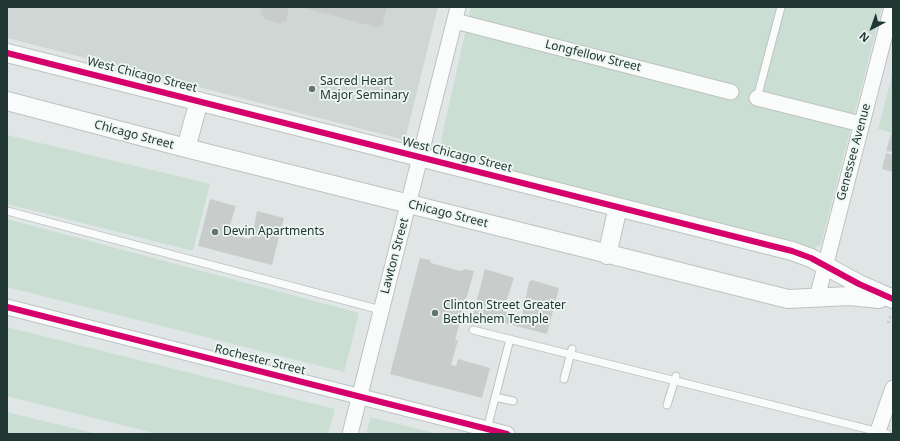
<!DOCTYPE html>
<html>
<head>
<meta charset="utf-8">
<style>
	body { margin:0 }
	#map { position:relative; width:900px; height:441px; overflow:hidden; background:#e0e6e5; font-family:"Noto Sans",sans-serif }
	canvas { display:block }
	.frame { position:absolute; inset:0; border:8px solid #213734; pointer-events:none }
	.north { position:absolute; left:852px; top:8px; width:40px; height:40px; -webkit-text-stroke:3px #eef6f3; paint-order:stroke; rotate:221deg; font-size:11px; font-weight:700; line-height:16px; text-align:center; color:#213734 }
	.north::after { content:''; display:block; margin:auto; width:14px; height:18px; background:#213734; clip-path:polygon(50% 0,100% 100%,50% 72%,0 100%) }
</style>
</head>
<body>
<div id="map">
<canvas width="900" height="441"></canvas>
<div class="frame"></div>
<div class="north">N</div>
</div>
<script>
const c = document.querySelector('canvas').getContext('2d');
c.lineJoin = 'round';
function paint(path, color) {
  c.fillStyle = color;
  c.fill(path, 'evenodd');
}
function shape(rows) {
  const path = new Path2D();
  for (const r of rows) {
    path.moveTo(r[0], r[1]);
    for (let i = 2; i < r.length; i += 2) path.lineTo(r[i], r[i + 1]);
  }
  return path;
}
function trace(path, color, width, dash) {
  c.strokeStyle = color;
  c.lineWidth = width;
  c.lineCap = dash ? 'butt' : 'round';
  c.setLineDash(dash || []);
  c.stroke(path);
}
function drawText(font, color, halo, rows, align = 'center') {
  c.font = font + ' "Noto Sans",sans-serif';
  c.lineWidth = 3.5;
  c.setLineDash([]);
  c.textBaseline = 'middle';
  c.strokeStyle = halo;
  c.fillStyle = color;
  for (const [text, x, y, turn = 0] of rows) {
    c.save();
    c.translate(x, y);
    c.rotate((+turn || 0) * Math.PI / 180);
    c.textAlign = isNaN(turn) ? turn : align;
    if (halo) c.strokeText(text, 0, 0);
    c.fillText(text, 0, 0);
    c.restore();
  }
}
paint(shape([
	[7,7,438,7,405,140,7,38]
]), '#cfd7d5');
paint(shape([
	[471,7,882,7,821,244,815,248,811,249,438,154],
	[893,72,893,133,878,129],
	[7,135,210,184,193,251,7,204],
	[7,219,359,313,344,372,7,287],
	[7,327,335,409,328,434,157,434,7,396],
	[7,412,97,434,7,434],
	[371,417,438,434,366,434]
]), '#caded4');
paint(shape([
	[263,7,289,7,286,22,282,21,281,24,263,19,264,16,260,15],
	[300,7,387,7,382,27,379,26,379,28],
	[891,134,893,135,893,152,886,151],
	[886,153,893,155,893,172,882,169],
	[210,199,236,206,228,231,230,234,249,239,252,237,257,211,284,218,272,265,198,246],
	[420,258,430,260,431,263,461,271,465,269,474,271,455,340,458,340,451,365,456,366,458,359,490,368,482,398,390,374],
	[485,269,514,278,503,311,522,316,529,282,532,280,559,288,547,334,473,315]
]), '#c8cdcc');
const service = shape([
	[757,98,781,7],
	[7,211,381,310],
	[473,330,887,434],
	[564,379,572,349],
	[495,397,513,401],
	[667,405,676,376],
	[487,429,510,339]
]);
const minor = shape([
	[455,21,731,92],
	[757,98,861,124],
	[817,298,892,7],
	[7,307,507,434],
	[350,434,458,7],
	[877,434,893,388]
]);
const tertiary = shape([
	[7,53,792,251,811,258,859,284,893,299],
	[7,101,186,148,788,299,850,296,879,299],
	[186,148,199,101],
	[607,255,618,207]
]);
trace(service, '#bdc3c2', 9);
trace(minor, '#bdc3c2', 17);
trace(tertiary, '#bdc3c2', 20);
trace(shape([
	[888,323,891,314]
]), '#bfc7c6', 2.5, [2, 3]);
trace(service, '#fafbfb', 7);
trace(minor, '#fafbfb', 15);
trace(tertiary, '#fafbfb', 18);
trace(shape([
	[7,53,792,251,811,258,859,284,893,299],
	[7,307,507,434]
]), '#d6006c', 6);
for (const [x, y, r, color] of [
	[312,89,4,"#647472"],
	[215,232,4,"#647472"],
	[435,313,4,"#647472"]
]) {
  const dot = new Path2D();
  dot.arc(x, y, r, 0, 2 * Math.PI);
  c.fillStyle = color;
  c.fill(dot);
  trace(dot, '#eef6f3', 1.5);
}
drawText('12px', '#213734', '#eef6f3', [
	["Longfellow Street",593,56,14],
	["West Chicago Street",142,75,14],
	["Chicago Street",134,135,15],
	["Genessee Avenue",854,152,-75],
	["West Chicago Street",457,155,14],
	["Chicago Street",448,214,14],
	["Lawton Street",395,256,-75],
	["Rochester Street",260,360,14]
]);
drawText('12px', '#213734', '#eef6f3', [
	["Sacred Heart",320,82],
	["Major Seminary",320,96],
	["Devin Apartments",223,232],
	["Clinton Street Greater",443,306],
	["Bethlehem Temple",443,320]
], 'left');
</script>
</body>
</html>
